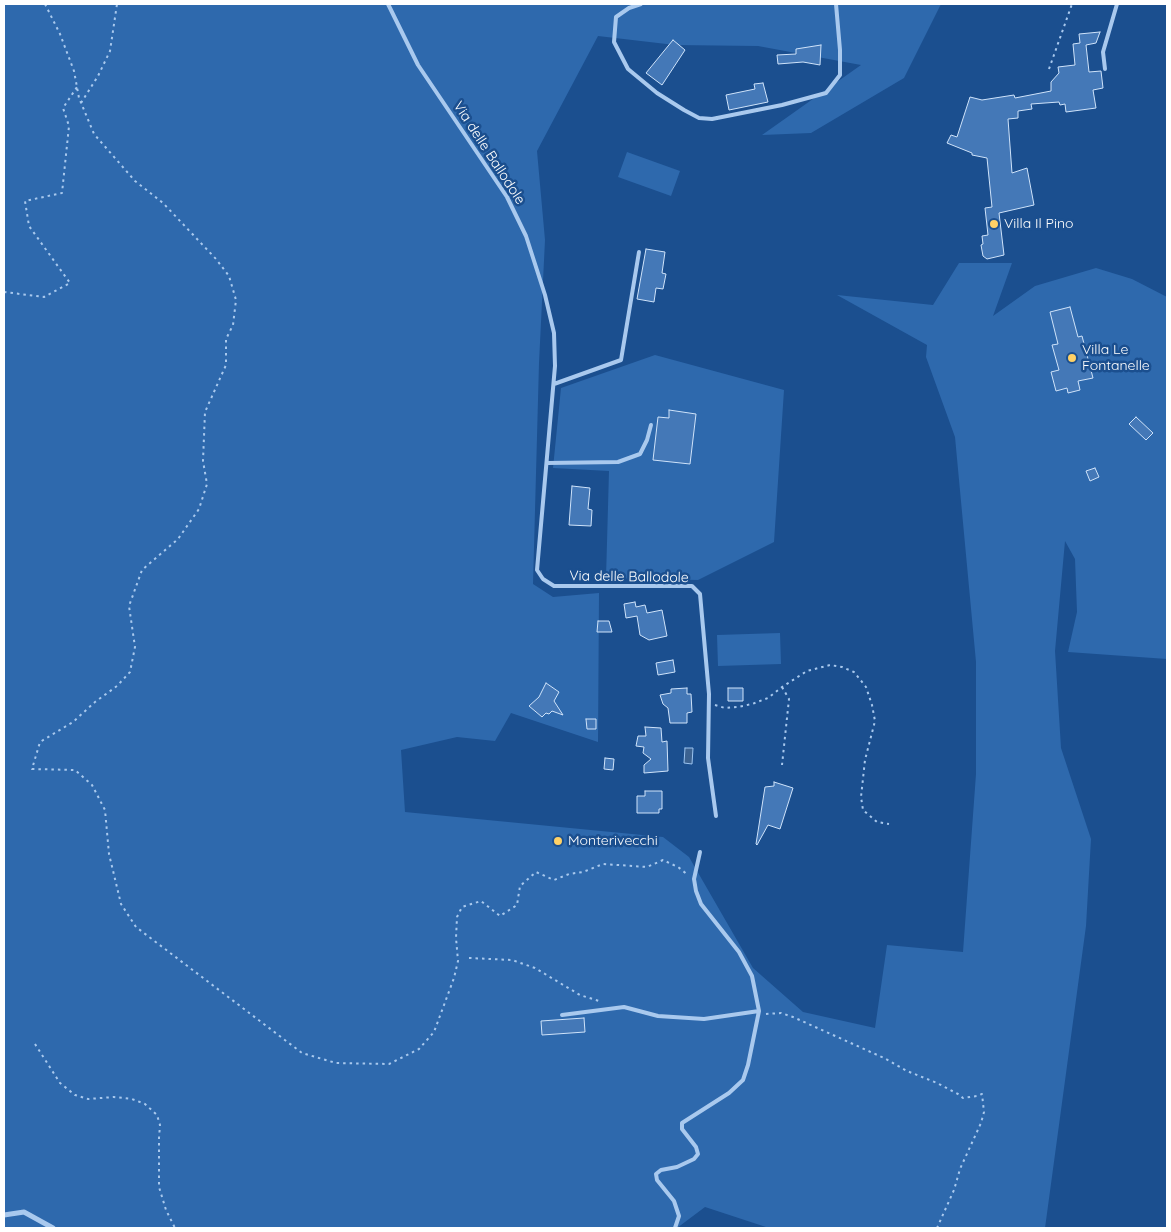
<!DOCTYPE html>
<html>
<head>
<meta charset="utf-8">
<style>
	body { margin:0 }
	#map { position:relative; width:1171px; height:1232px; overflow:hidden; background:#1b4f8f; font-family:Quicksand,sans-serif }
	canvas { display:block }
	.frame { position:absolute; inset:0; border:5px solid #fff; pointer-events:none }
</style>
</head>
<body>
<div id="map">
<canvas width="1171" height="1232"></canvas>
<div class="frame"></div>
</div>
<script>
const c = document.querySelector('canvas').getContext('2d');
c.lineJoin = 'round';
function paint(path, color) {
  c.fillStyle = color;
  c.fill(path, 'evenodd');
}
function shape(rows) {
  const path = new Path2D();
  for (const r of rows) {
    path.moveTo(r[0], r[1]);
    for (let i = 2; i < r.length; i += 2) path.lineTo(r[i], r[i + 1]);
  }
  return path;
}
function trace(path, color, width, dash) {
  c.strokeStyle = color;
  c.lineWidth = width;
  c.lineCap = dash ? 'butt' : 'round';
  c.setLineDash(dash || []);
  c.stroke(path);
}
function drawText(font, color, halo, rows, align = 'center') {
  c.font = font + ' Quicksand,sans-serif';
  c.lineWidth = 5;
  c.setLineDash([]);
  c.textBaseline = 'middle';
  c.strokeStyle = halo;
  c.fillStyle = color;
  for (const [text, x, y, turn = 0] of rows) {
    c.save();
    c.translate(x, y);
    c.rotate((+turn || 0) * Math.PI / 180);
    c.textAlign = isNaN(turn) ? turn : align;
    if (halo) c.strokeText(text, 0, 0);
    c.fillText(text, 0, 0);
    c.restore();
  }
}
paint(shape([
	[4,4,941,4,904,78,811,133,762,135,861,65,758,46,675,45,598,36,537,151,545,240,539,363,533,584,553,597,599,593,598,742,511,713,495,741,457,737,401,750,405,812,663,837,689,857,753,968,803,1012,875,1028,887,945,963,952,976,774,976,662,955,437,926,357,927,345,837,295,933,305,959,263,1012,263,993,316,1035,286,1096,268,1132,279,1167,297,1167,659,1068,652,1077,612,1075,559,1065,541,1055,651,1061,748,1091,839,1086,926,1045,1228,769,1228,705,1207,677,1228,4,1228],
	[627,152,680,171,671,196,618,177],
	[655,355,784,390,774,542,698,580,606,578,609,471,553,468,561,388],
	[780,633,781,664,718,666,717,635]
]), '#2e69ad');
const water = shape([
	[685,748,693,748,692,764,684,763,685,748]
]);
paint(water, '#3c6290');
trace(water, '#9cc4f0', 1);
const building = shape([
	[1100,32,1096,43,1086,45,1089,72,1101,71,1103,88,1093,90,1096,108,1066,112,1065,104,1060,105,1059,102,1031,104,1032,109,1018,111,1018,118,1008,119,1012,173,1027,168,1034,205,999,213,1004,255,987,259,983,256,981,245,983,244,982,236,988,235,985,208,992,207,987,158,972,155,972,153,947,143,951,135,957,137,970,97,982,100,1014,95,1015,98,1051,91,1051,82,1059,73,1058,67,1075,65,1073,44,1080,43,1079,34,1100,32],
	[673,40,685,50,662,85,646,73,673,40],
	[821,45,820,65,803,62,778,64,777,55,796,54,796,49,821,45],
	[763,83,768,102,729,110,726,95,755,89,754,84,763,83],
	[646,249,665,252,662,273,666,274,663,289,656,288,654,302,637,299,646,249],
	[1070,307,1078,337,1082,336,1093,378,1078,381,1080,390,1068,393,1067,388,1056,391,1051,372,1059,370,1052,345,1058,344,1050,312,1070,307],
	[669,410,696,414,690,464,653,460,658,417,669,418,669,410],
	[1136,417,1153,433,1146,440,1129,424,1136,417],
	[1095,468,1099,477,1090,481,1086,471,1095,468],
	[572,486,590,488,588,509,592,510,591,526,569,525,572,486],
	[635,602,636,607,645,605,647,613,662,610,667,636,649,640,640,635,637,616,626,618,624,604,635,602],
	[598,621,609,621,612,632,597,632,598,621],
	[673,660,675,672,658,675,656,663,673,660],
	[546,683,559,692,554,701,563,715,552,711,549,714,546,713,542,717,529,706,539,697,546,683],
	[687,688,687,694,691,694,692,712,687,713,687,723,670,723,668,708,663,704,660,695,671,693,671,689,687,688],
	[728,688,743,688,743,701,728,701,728,688],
	[586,719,596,719,596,729,587,729,586,719],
	[645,727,661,728,662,742,667,741,668,771,644,773,644,765,651,759,643,753,644,747,636,746,638,736,646,736,645,727],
	[605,758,614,759,613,770,604,769,605,758],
	[774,782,793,788,780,829,768,825,757,845,756,844,765,787,774,786,774,782],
	[645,791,662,791,662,809,659,809,659,813,637,813,637,796,645,796,645,791],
	[584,1018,585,1032,542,1035,541,1021,584,1018]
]);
paint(building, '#4478b7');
trace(building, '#cfe3fa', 1);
trace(shape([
	[45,4,60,34,74,71,79,98,94,134,135,181,163,203,216,259,229,276,236,300,233,325,226,339,226,365,205,412,203,461,207,484,199,509,178,539,142,570,129,606,135,647,130,672,117,686,95,702,73,722,40,742,32,769,75,770,92,785,105,810,109,854,121,904,136,927,302,1053,336,1063,389,1064,419,1049,434,1032,454,978,458,961,456,938,457,917,462,907,481,901,500,916,517,905,520,886,536,872,554,880,569,874,583,872,603,864,647,867,663,860,678,867,688,875],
	[1049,69,1072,4],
	[81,103,98,76,110,51,117,4],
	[4,292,44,297,70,283,29,226,25,201,62,193,69,126,63,108,77,87],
	[782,687,789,699,782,765],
	[715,705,725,708,738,707,752,704,768,698,782,687,807,671,830,665,842,667,854,672,866,687,872,705,875,721,865,760,861,797,863,810,877,822,889,824],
	[469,958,512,960,535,968,580,995,602,1002],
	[766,1014,781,1013,793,1017,884,1058,907,1071,937,1083,958,1094,963,1098,977,1096,982,1094,984,1112,981,1123,960,1169,954,1190,937,1228],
	[35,1044,60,1083,75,1095,88,1099,114,1097,132,1099,145,1104,157,1115,160,1125,159,1138,159,1187,166,1210,175,1228]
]), '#a9c9ee', 2, [2.5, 4]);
trace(shape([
	[388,4,418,65,507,197,526,236,545,295,554,333,555,366,537,570,543,579,554,586,692,586,700,594,709,694,708,758,716,816],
	[641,4,629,8,616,17,614,42,628,69,657,93,684,110,699,118,712,119,782,105,826,93,840,75,840,50,836,4],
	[1105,69,1103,52,1117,4],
	[554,384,621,360,639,252],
	[547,463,618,462,640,454,647,440,651,425],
	[562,1015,624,1007,658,1016,704,1019,759,1011],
	[675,1228,679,1216,674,1201,657,1180,656,1174,661,1170,677,1167,694,1159,698,1154,696,1147,682,1129,682,1123,729,1093,743,1080,748,1065,759,1011,752,976,739,952,701,904,696,891,694,879,700,852]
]), '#a9c9ee', 4);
trace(shape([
	[4,1215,24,1212,53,1228]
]), '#a9c9ee', 5);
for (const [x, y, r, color] of [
	[994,224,5,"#ffd166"],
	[1072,358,5,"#ffd166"],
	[558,841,5,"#ffd166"]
]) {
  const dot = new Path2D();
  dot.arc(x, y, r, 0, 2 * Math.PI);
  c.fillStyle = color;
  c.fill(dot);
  trace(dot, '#1b4f8f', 2);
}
drawText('14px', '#fff', '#1b4f8f', [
	["Via delle Ballodole",489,153,57],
	["Via delle Ballodole",629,577,1]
]);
drawText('14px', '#fff', '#1b4f8f', [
	["Villa Il Pino",1004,224],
	["Villa Le",1082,350],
	["Fontanelle",1082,366],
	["Monterivecchi",568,841]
], 'left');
</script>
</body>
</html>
